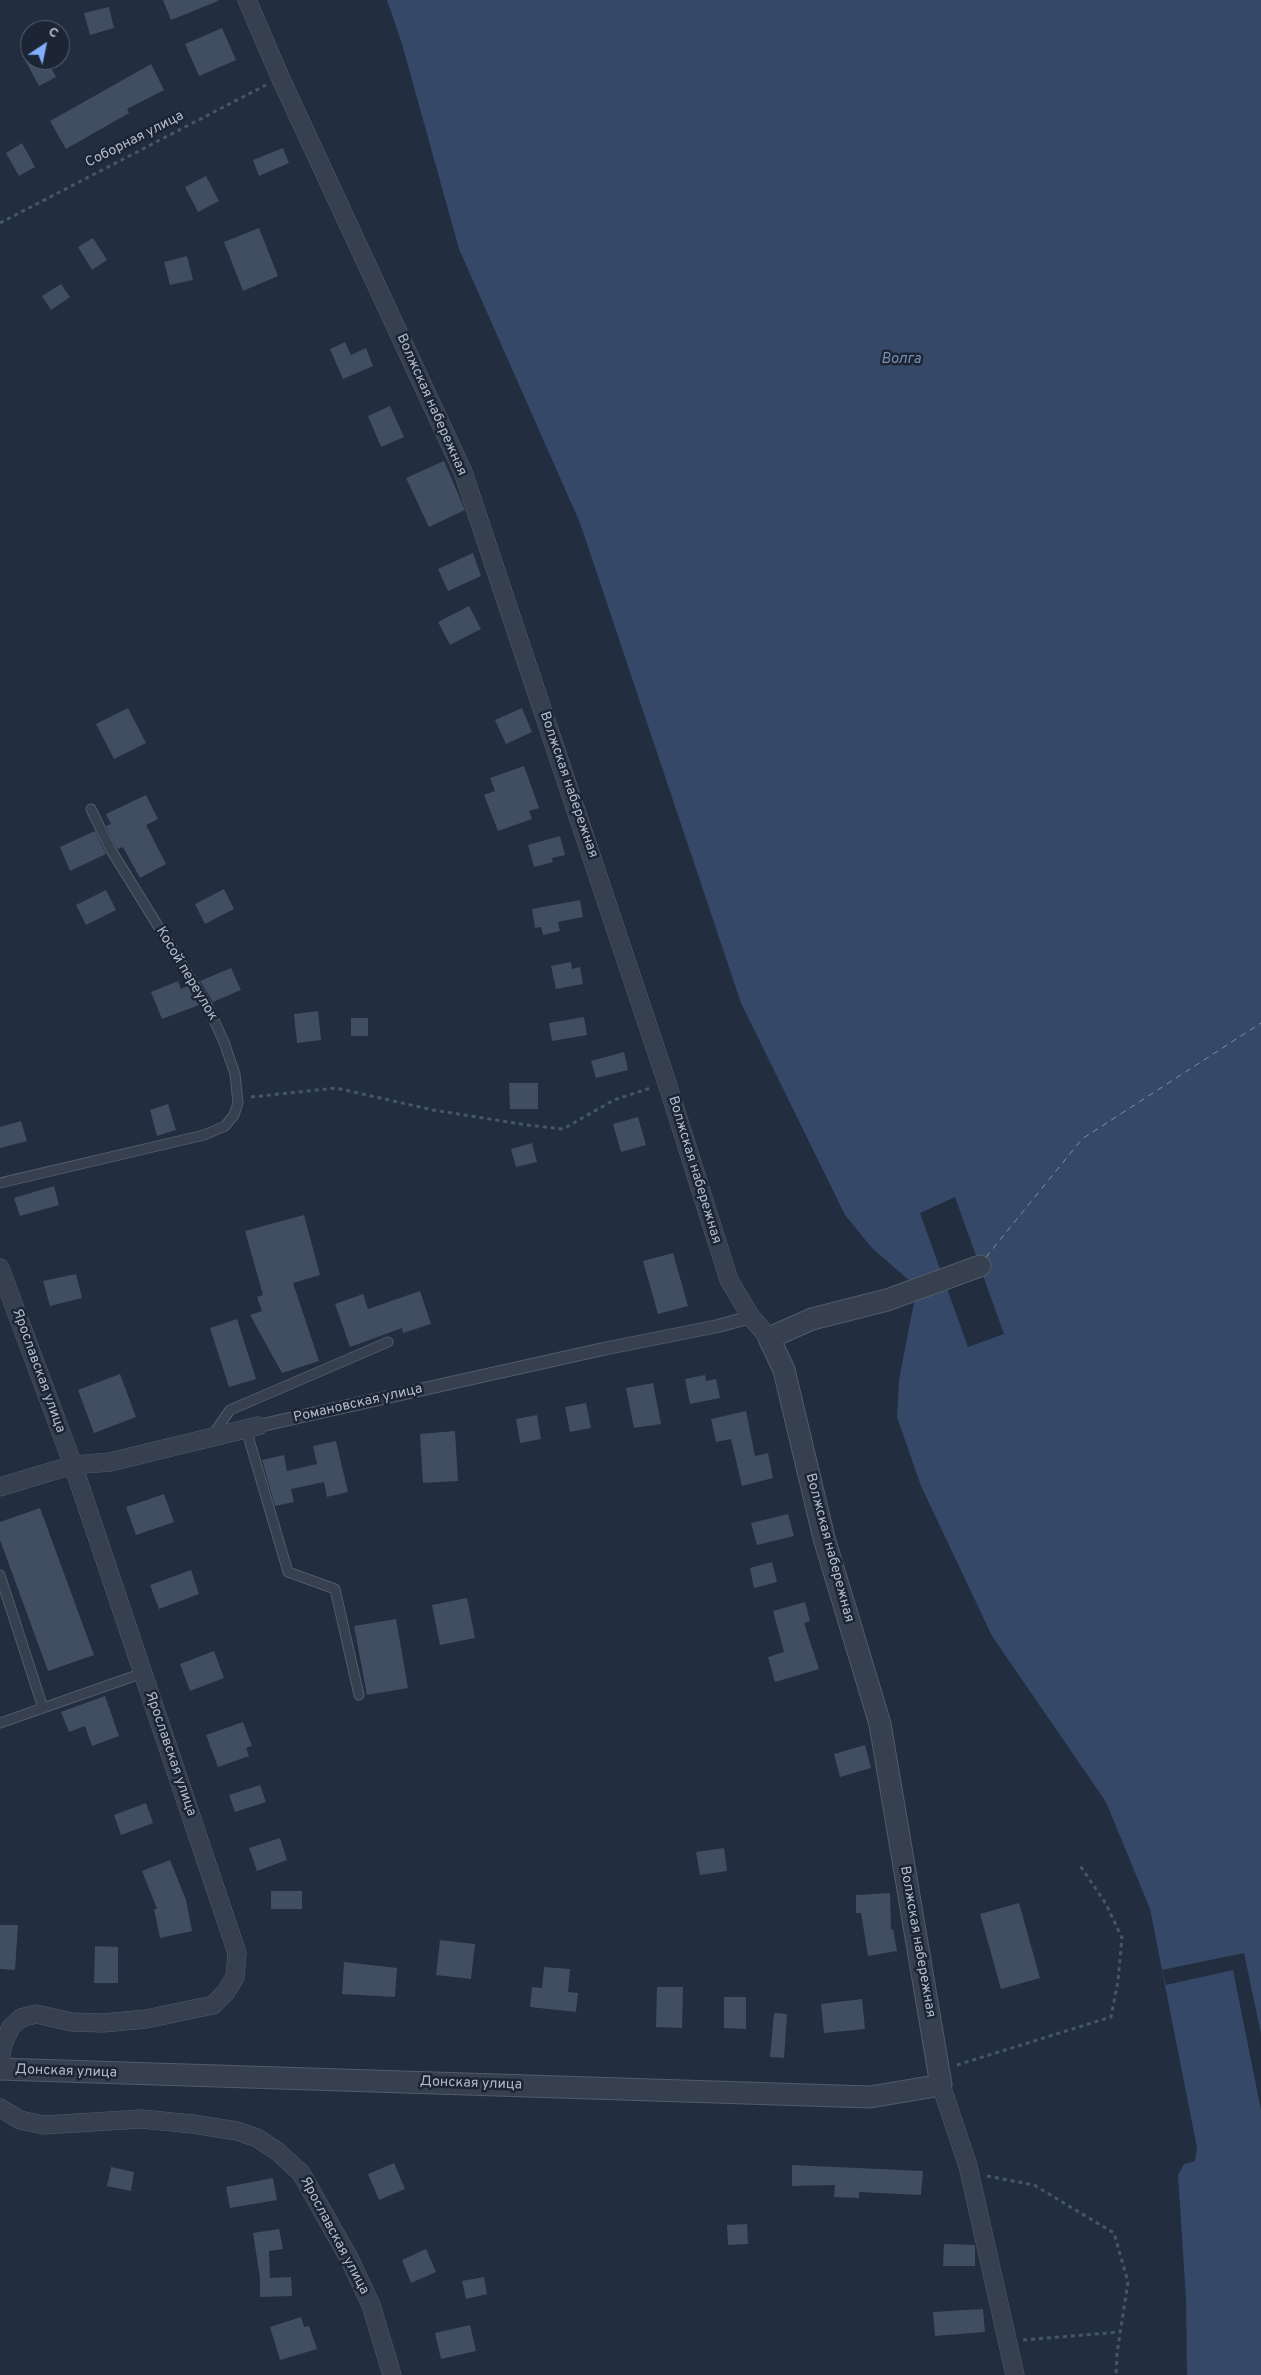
<!DOCTYPE html>
<html>
<head>
<meta charset="utf-8">
<style>
	body { margin:0 }
	#map { position:relative; width:1261px; height:2375px; overflow:hidden; background:#222d3f; font-family:Overpass,sans-serif }
	canvas { display:block }
	.north { position:absolute; left:20px; top:20px; width:50px; height:50px; box-sizing:border-box; background:#1c2534; border:1px solid #586170; border-radius:50%; rotate:34deg; font-size:14px; font-weight:700; line-height:20px; text-align:center; color:#b2bbca }
	.north::after { content:''; display:block; margin:auto; width:18px; height:22px; background:#83aefe; clip-path:polygon(50% 0,100% 100%,50% 72%,0 100%) }
</style>
</head>
<body>
<div id="map">
<canvas width="1261" height="2375"></canvas>
<div class="north">С</div>
</div>
<script>
const c = document.querySelector('canvas').getContext('2d');
c.lineJoin = 'round';
function paint(path, color) {
  c.fillStyle = color;
  c.fill(path, 'evenodd');
}
function shape(rows) {
  const path = new Path2D();
  for (const r of rows) {
    path.moveTo(r[0], r[1]);
    for (let i = 2; i < r.length; i += 2) path.lineTo(r[i], r[i + 1]);
  }
  return path;
}
function trace(path, color, width, dash) {
  c.strokeStyle = color;
  c.lineWidth = width;
  c.lineCap = dash ? 'butt' : 'round';
  c.setLineDash(dash || []);
  c.stroke(path);
}
function drawText(font, color, halo, rows, align = 'center') {
  c.font = font + ' Overpass,sans-serif';
  c.lineWidth = 5;
  c.setLineDash([]);
  c.textBaseline = 'middle';
  c.strokeStyle = halo;
  c.fillStyle = color;
  for (const [text, x, y, turn = 0] of rows) {
    c.save();
    c.translate(x, y);
    c.rotate((+turn || 0) * Math.PI / 180);
    c.textAlign = isNaN(turn) ? turn : align;
    if (halo) c.strokeText(text, 0, 0);
    c.fillText(text, 0, 0);
    c.restore();
  }
}
paint(shape([
	[387,0,1261,0,1261,2375,1187,2375,1186,2298,1178,2175,1184,2164,1195,2161,1197,2148,1150,1909,1106,1802,992,1636,921,1486,897,1417,899,1380,915,1297,911,1282,872,1248,845,1215,741,1003,580,523,459,249,402,44]
]), '#354867');
paint(shape([
	[955,1197,1004,1334,968,1347,920,1213],
	[1244,1953,1261,2034,1261,2110,1233,1970,1166,1985,1162,1970]
]), '#222d3f');
trace(shape([
	[986,1257,1082,1139,1261,1023]
]), '#788fb3', 1, [6, 5]);
paint(shape([
	[163,0,218,0,218,1,171,20],
	[109,7,114,28,90,35,84,13],
	[222,28,236,60,199,76,185,44],
	[25,60,47,60,56,77,39,86],
	[151,64,164,90,127,109,129,113,66,149,50,121],
	[22,143,35,167,19,176,6,153],
	[283,148,289,163,259,176,253,160],
	[206,176,219,201,198,212,185,187],
	[259,228,278,276,243,291,224,242],
	[93,238,107,260,92,270,78,247],
	[187,256,193,280,170,285,164,262],
	[61,284,70,297,51,310,42,296],
	[345,342,351,355,366,348,373,366,343,379,330,349],
	[390,406,404,437,381,447,368,416],
	[444,461,465,510,429,527,406,478],
	[473,553,481,576,448,591,438,569],
	[469,606,481,629,450,645,438,622],
	[128,708,146,743,114,759,96,724],
	[522,708,532,732,506,744,495,720],
	[524,766,539,808,529,811,532,819,498,831,484,795,495,791,490,778],
	[146,795,158,819,146,825,166,864,140,878,123,847,118,849,116,847,106,826,111,824,106,814],
	[95,831,106,854,70,871,60,847],
	[560,836,565,855,552,858,553,862,534,867,528,845],
	[224,889,234,909,205,924,195,904],
	[106,890,116,910,86,925,76,905],
	[580,900,583,917,558,922,560,931,543,935,541,927,535,928,532,909],
	[571,962,572,969,580,967,583,984,556,989,551,966],
	[231,968,241,990,213,1002,200,981],
	[178,981,181,989,188,986,199,1005,162,1019,151,992],
	[318,1011,321,1040,297,1043,294,1014],
	[584,1017,587,1035,552,1041,549,1023],
	[351,1018,368,1018,368,1036,351,1036],
	[624,1052,628,1070,596,1078,591,1061],
	[509,1083,538,1083,538,1109,510,1109],
	[168,1104,176,1130,157,1136,150,1110],
	[638,1117,646,1145,621,1152,613,1124],
	[21,1121,27,1141,0,1148,0,1127],
	[532,1143,537,1162,516,1167,511,1149],
	[54,1186,59,1205,20,1216,14,1198],
	[304,1215,320,1275,293,1283,319,1361,282,1373,250,1315,262,1311,257,1297,263,1295,245,1231],
	[673,1253,688,1306,658,1314,643,1261],
	[76,1274,82,1298,50,1306,43,1281],
	[420,1291,431,1324,403,1333,402,1328,350,1347,335,1304,363,1294,368,1309],
	[237,1319,256,1379,229,1387,210,1328],
	[120,1374,136,1417,94,1433,78,1390],
	[705,1375,706,1381,716,1379,720,1398,690,1404,685,1379],
	[653,1383,661,1424,634,1428,626,1388],
	[586,1403,591,1428,570,1432,565,1407],
	[746,1411,755,1456,768,1453,773,1478,742,1486,731,1439,716,1442,711,1419],
	[537,1415,541,1439,520,1443,516,1419],
	[455,1431,458,1481,423,1483,420,1434],
	[336,1441,348,1492,327,1497,324,1482,291,1489,294,1502,275,1506,262,1460,284,1455,287,1471,317,1464,313,1446],
	[164,1494,174,1522,136,1535,126,1507],
	[40,1508,94,1655,48,1671,0,1540,0,1522],
	[788,1514,794,1536,757,1545,751,1523],
	[772,1562,777,1582,754,1588,750,1568],
	[191,1570,199,1594,159,1609,150,1585],
	[467,1598,475,1638,440,1645,432,1605],
	[805,1602,810,1621,804,1623,819,1669,775,1682,768,1657,784,1652,773,1611],
	[396,1619,408,1688,367,1695,354,1626],
	[214,1651,224,1678,190,1691,180,1664],
	[105,1696,119,1736,92,1746,85,1726,69,1732,61,1712],
	[243,1722,252,1746,246,1748,249,1756,218,1767,206,1735],
	[865,1745,871,1768,840,1777,834,1754],
	[260,1785,266,1802,235,1812,229,1795],
	[146,1803,153,1823,121,1835,114,1815],
	[280,1838,287,1860,257,1871,249,1848],
	[724,1848,727,1871,700,1875,696,1852],
	[170,1860,186,1900,192,1931,160,1938,154,1909,157,1909,142,1871],
	[271,1891,302,1891,302,1909,271,1909],
	[890,1893,891,1930,893,1929,897,1951,868,1956,861,1913,856,1913,856,1895],
	[1019,1903,1040,1978,1001,1989,980,1914],
	[0,1925,18,1925,15,1970,0,1969],
	[440,1940,475,1944,471,1979,436,1975],
	[95,1946,118,1947,118,1983,94,1983],
	[344,1962,397,1968,395,1997,342,1994],
	[544,1967,570,1969,568,1992,578,1993,576,2012,530,2007,532,1987,542,1988],
	[657,1987,683,1987,682,2028,656,2027],
	[724,1997,746,1997,746,2029,724,2028],
	[862,1999,865,2029,824,2033,821,2004],
	[774,2013,787,2014,784,2058,770,2057],
	[394,2163,405,2189,379,2200,368,2174],
	[792,2165,923,2171,921,2195,859,2192,859,2198,834,2197,835,2185,792,2186],
	[111,2167,134,2172,131,2191,107,2186],
	[273,2178,277,2200,230,2208,226,2187],
	[747,2224,748,2244,728,2245,727,2225],
	[279,2229,283,2249,269,2251,270,2278,291,2277,292,2296,260,2297,260,2278,253,2233],
	[944,2244,975,2245,975,2266,943,2266],
	[426,2249,436,2272,411,2283,402,2260],
	[484,2277,487,2294,466,2299,462,2281],
	[983,2309,985,2332,935,2336,933,2312],
	[301,2317,304,2327,309,2326,317,2349,280,2360,270,2327],
	[470,2325,476,2351,441,2359,435,2333]
]), '#414d61');
const service = shape([
	[0,1183,204,1135,225,1126,234,1115,238,1103,235,1074,224,1042,207,1005,111,850,91,809],
	[246,1429,288,1572,335,1589,359,1695],
	[212,1436,230,1410,388,1342],
	[0,1575,43,1708],
	[0,1723,143,1673]
]);
const pedestrian = shape([
	[258,1426,603,1349,718,1326,751,1317]
]);
const minor = shape([
	[247,0,280,77,463,472,667,1083,729,1280,751,1317,769,1338],
	[0,1268,73,1465,237,1953,235,1977,226,1992,213,2005,146,2019,103,2023,72,2022,36,2014,21,2018,11,2027,3,2044,0,2061],
	[0,1487,73,1465,110,1462,258,1426],
	[941,2085,968,2166,1015,2375],
	[0,2108,20,2120,44,2125,141,2119,193,2124,237,2131,257,2138,277,2151,301,2173,349,2258,371,2305,392,2375]
]);
const tertiary = shape([
	[0,2069,870,2097,941,2085,880,1724,824,1538,784,1370,769,1338,812,1319,887,1300,980,1266]
]);
trace(service, '#525b6a', 11);
trace(pedestrian, '#525b6a', 14);
trace(minor, '#525b6a', 19);
trace(tertiary, '#525b6a', 23);
trace(shape([
	[0,223,266,85],
	[251,1097,336,1088,433,1110,527,1125,563,1129,614,1100,650,1088],
	[957,2065,1111,2017,1118,1981,1122,1938,1106,1904,1079,1864],
	[987,2176,1034,2185,1114,2233,1128,2282,1117,2353,1116,2375],
	[1023,2340,1120,2332]
]), '#42595d', 3, [4, 4]);
trace(service, '#36404f', 9);
trace(pedestrian, '#36404f', 12);
trace(minor, '#36404f', 18);
trace(tertiary, '#36404f', 21);
drawText('14px', '#b2bbca', '#1c2534', [
	["Соборная улица",135,140,-27],
	["Волжская набережная",431,405,66],
	["Волжская набережная",568,785,71],
	["Косой переулок",186,974,59],
	["Волжская набережная",694,1170,73],
	["Ярославская улица",38,1371,70],
	["Романовская улица",358,1404,-13],
	["Волжская набережная",829,1548,75],
	["Ярославская улица",170,1754,71],
	["Волжская набережная",917,1942,80],
	["Донская улица",66,2072,2],
	["Донская улица",471,2084,2],
	["Ярославская улица",334,2236,62]
]);
drawText('italic 15px', '#788fb3', '#1c2534', [
	["Волга",901,360]
]);
</script>
</body>
</html>
